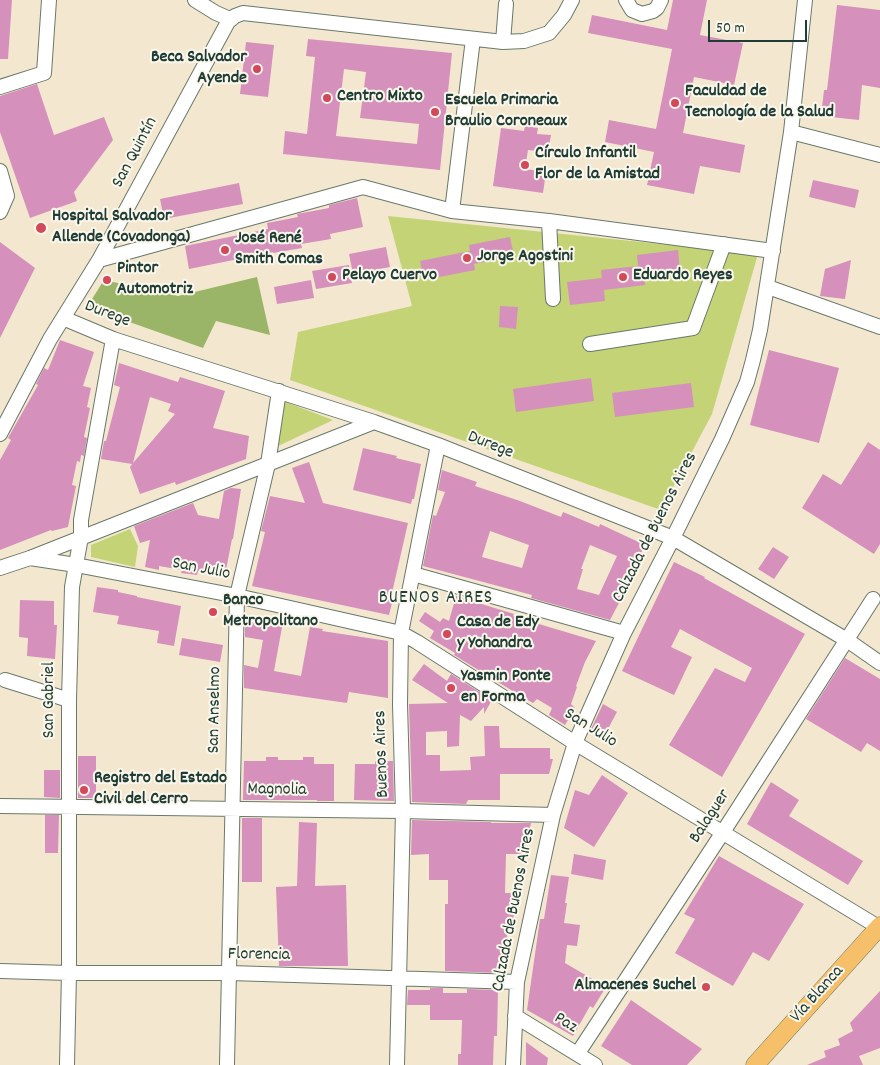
<!DOCTYPE html>
<html>
<head>
<meta charset="utf-8">
<style>
	body { margin:0 }
	#map { position:relative; width:880px; height:1065px; overflow:hidden; background:#f3e8cf; font-family:Dekko,sans-serif }
	canvas { display:block }
	.scale { position:absolute; left:708px; top:20px; width:99px; height:22px; box-sizing:border-box; border:2px solid #1f3d34; border-top:0; padding-left:6px; font-size:15px; line-height:18px; white-space:nowrap; color:#1f3d34; -webkit-text-stroke:4px #fbf7ec; paint-order:stroke }
</style>
</head>
<body>
<div id="map">
<canvas width="880" height="1065"></canvas>
<div class="scale">50 m</div>
</div>
<script>
const c = document.querySelector('canvas').getContext('2d');
c.lineJoin = 'round';
function paint(path, color) {
  c.fillStyle = color;
  c.fill(path, 'evenodd');
}
function shape(rows) {
  const path = new Path2D();
  for (const r of rows) {
    path.moveTo(r[0], r[1]);
    for (let i = 2; i < r.length; i += 2) path.lineTo(r[i], r[i + 1]);
  }
  return path;
}
function trace(path, color, width, dash) {
  c.strokeStyle = color;
  c.lineWidth = width;
  c.lineCap = dash ? 'butt' : 'round';
  c.setLineDash(dash || []);
  c.stroke(path);
}
function drawText(font, color, halo, rows, align = 'center') {
  c.font = font + ' Dekko,sans-serif';
  c.lineWidth = 4;
  c.setLineDash([]);
  c.textBaseline = 'middle';
  c.strokeStyle = halo;
  c.fillStyle = color;
  for (const [text, x, y, turn = 0] of rows) {
    c.save();
    c.translate(x, y);
    c.rotate((+turn || 0) * Math.PI / 180);
    c.textAlign = isNaN(turn) ? turn : align;
    if (halo) c.strokeText(text, 0, 0);
    c.fillText(text, 0, 0);
    c.restore();
  }
}
paint(shape([
	[388,216,758,254,712,414,661,510,290,380,298,332,412,306],
	[283,401,333,420,274,448],
	[130,529,138,546,135,567,91,557,91,545]
]), '#c3d376');
paint(shape([
	[257,277,270,335,216,321,203,348,87,307,104,280,178,296]
]), '#9ab567');
paint(shape([
	[0,0,12,0,8,59,0,59],
	[673,0,707,0,700,35,743,43,734,85,694,77,683,133,745,145,740,173,700,166,694,194,647,185,654,152,605,142,609,120,656,129,672,49,588,33,592,15,667,30],
	[837,5,880,10,880,88,862,85,859,120,821,116,824,90,827,90],
	[308,39,452,53,440,170,283,154,285,131,307,134,315,57,306,56],
	[344,69,366,72,360,118,419,124,417,144,336,136],
	[246,42,274,45,268,97,240,94],
	[37,84,54,135,104,117,113,140,74,192,77,201,30,218,0,132,0,96],
	[525,126,538,128,537,134,551,135,548,152,528,150,525,169,546,172,543,193,493,186,501,128,524,131],
	[813,180,859,190,855,208,809,197],
	[239,183,243,204,164,219,160,199],
	[357,198,363,227,330,234,331,239,301,244,302,248,273,253,273,252,189,269,185,246,268,229,267,223,298,217,297,214,329,208,329,205],
	[510,237,514,256,474,264,475,270,424,280,420,261,470,251,469,245],
	[0,242,35,268,0,338],
	[386,247,390,267,353,274,349,254],
	[678,250,680,272,644,276,645,285,604,290,605,301,570,305,567,282,602,278,601,270,638,266,637,255],
	[851,260,845,299,820,296,825,269],
	[349,265,352,283,316,289,312,271],
	[311,280,314,298,277,304,274,287],
	[500,306,518,307,516,329,499,327],
	[60,340,94,352,83,386,91,388,87,407,90,408,84,437,87,438,84,456,81,455,80,462,77,461,72,485,76,486,68,527,52,531,51,530,0,550,0,460,11,440,8,438,38,385,36,384,44,368,48,370],
	[769,350,839,368,819,443,750,425],
	[119,363,178,382,180,377,225,391,213,428,249,436,246,459,176,485,175,482,140,494,130,467,132,464,101,459,104,441,106,441,120,387,114,385],
	[150,397,171,404,168,411,175,414,133,463],
	[591,378,594,401,516,412,513,389],
	[691,383,694,407,615,417,612,393],
	[868,442,880,450,880,544,874,554,802,508,823,474,841,485],
	[363,448,397,456,396,458,421,464,414,499,412,499,411,504,353,490],
	[309,462,323,503,408,523,391,597,393,599,389,615,252,586,265,532,261,531,270,496,305,503,292,468],
	[442,470,477,482,475,486,520,501,561,517,563,512,599,527,600,524,645,545,618,601,620,601,610,620,531,598,532,595,423,566,433,515,436,516,445,492,438,490],
	[490,531,529,545,522,568,482,557],
	[590,545,617,556,599,595,577,589,583,569,581,569],
	[231,488,241,489,233,539,232,539,225,575,198,571,197,575,181,573,182,570,159,566,159,570,145,567,150,540,140,543,134,526,193,503,198,515,219,519,224,491],
	[773,547,789,557,774,579,758,569],
	[674,562,705,577,704,578,805,634,722,777,669,745,715,668,745,682,752,668,680,629,671,647,692,657,674,695,622,671],
	[97,587,118,590,118,592,137,596,137,597,181,606,174,646,157,643,159,631,117,624,119,616,93,612],
	[456,596,514,614,513,616,532,622,596,641,585,662,576,686,577,687,571,704,575,708,565,725,549,715,552,708,537,699,533,703,524,698,454,655,455,653,430,638,434,631,419,621,425,612,440,622,443,618,449,621],
	[20,600,54,601,54,625,57,625,55,659,27,656,28,638,19,637],
	[267,619,283,622,274,671,301,676,310,627,323,629,322,631,388,641,388,698,349,692,347,703,244,688,244,665,258,668,263,640,245,637,245,621,266,624],
	[182,638,223,645,220,662,179,655],
	[845,658,880,679,880,751,867,743,861,752,806,719],
	[424,664,447,681,451,674,492,700,484,714,484,707,471,721,460,715,459,746,447,747,447,731,426,732,426,755,440,755,440,771,471,770,470,757,485,756,484,726,499,726,500,748,550,748,550,759,553,759,549,774,500,774,500,800,468,800,466,804,412,802,409,704,448,703,412,680],
	[603,704,617,712,602,740,590,731],
	[78,756,96,756,96,798,78,798],
	[266,757,278,757,278,760,303,760,303,757,314,757,314,764,334,764,334,801,317,801,317,800,243,800,244,761,266,761],
	[375,761,393,761,394,801,354,800,355,764,375,764],
	[44,770,60,770,60,798,44,797],
	[602,775,628,793,594,847,564,828,575,790,589,795],
	[771,782,799,800,789,816,863,861,848,885,747,824],
	[45,815,59,815,58,853,45,853],
	[242,818,262,818,262,882,242,882],
	[412,820,491,822,491,823,531,823,524,854,506,854,505,893,516,893,516,910,510,926,508,926,506,944,502,944,501,969,498,969,498,973,445,971,445,904,448,904,448,880,429,880,429,854,411,855],
	[299,822,317,823,315,886,346,885,348,966,279,966,276,887,297,886],
	[574,854,606,860,603,880,571,874],
	[719,856,804,904,769,961,753,952,733,986,675,953,695,919,684,914],
	[551,875,569,877,565,903,567,903,564,923,580,925,577,946,567,945,565,963,606,987,593,1008,590,1006,573,1036,527,1010,540,919,544,919],
	[430,988,443,988,443,993,467,993,467,989,498,990,497,1036,494,1036,493,1065,458,1065,458,1054,461,1054,462,1020,430,1020,430,1005,407,1005,408,990,430,990],
	[880,991,880,1048,859,1056,863,1065,807,1065,826,1057,824,1051,840,1045,838,1039,853,1031,850,1023],
	[631,1000,702,1049,687,1065,632,1065,601,1046],
	[526,1042,548,1058,547,1065,526,1065]
]), '#d590bb');
const minor = shape([
	[195,0,216,13,230,19],
	[626,0,632,10,642,14,653,11,657,8,661,0],
	[503,42,506,4],
	[0,87,44,73,49,0],
	[791,132,880,155],
	[0,171,7,196,0,212],
	[452,211,473,39],
	[549,221,553,299],
	[99,260,363,187,452,211,549,221,773,251],
	[768,287,880,327],
	[63,318,113,339,374,422,438,445,673,538,847,640,880,663],
	[590,344,693,328,724,244],
	[0,434,50,339,99,260,222,33,228,22,235,16,243,13,503,42,524,41,549,33,564,15,572,0],
	[30,558,76,565,237,596,401,633,417,642,575,743,880,928],
	[0,568,30,558,374,422],
	[413,574,624,633],
	[5,680,69,700],
	[0,806,403,811,553,815],
	[0,971,69,973,230,973,517,982],
	[515,1016,595,1065],
	[578,1053,723,832,873,599],
	[67,1065,69,973,69,700,72,587,81,537,81,520,113,339],
	[227,1065,237,596,268,464,279,391],
	[397,1065,403,811,400,704,401,633,438,445],
	[513,1065,517,982,553,815,575,743,624,633,673,538,722,439,747,382,753,360,760,330,791,132,805,0]
]);
const major = shape([
	[755,1065,880,926]
]);
trace(minor, '#69796a', 16);
trace(major, '#69796a', 19);
trace(minor, '#fff', 14);
trace(major, '#f6c06b', 18);
for (const [x, y, r, color] of [
	[257,69,5,"#d1495b"],
	[327,98,5,"#d1495b"],
	[675,103,5,"#d1495b"],
	[435,112,5,"#d1495b"],
	[525,165,5,"#d1495b"],
	[41,228,6,"#d1495b"],
	[225,250,5,"#d1495b"],
	[467,258,5,"#d1495b"],
	[332,277,5,"#d1495b"],
	[623,277,5,"#d1495b"],
	[107,280,5,"#d1495b"],
	[213,612,5,"#d1495b"],
	[447,634,5,"#d1495b"],
	[451,688,5,"#d1495b"],
	[84,790,5,"#d1495b"],
	[706,987,5,"#d1495b"]
]) {
  const dot = new Path2D();
  dot.arc(x, y, r, 0, 2 * Math.PI);
  c.fillStyle = color;
  c.fill(dot);
  trace(dot, '#fbf7ec', 2);
}
drawText('bold 18px', '#1f3d34', '#fbf7ec', [
	["Beca Salvador",247,59,"right"],
	["Ayende",247,80,"right"],
	["Faculdad de",685,93],
	["Tecnología de la Salud",685,114],
	["Centro Mixto",337,98],
	["Escuela Primaria",445,102],
	["Braulio Coroneaux",445,123],
	["Círculo Infantil",535,155],
	["Flor de la Amistad",535,176],
	["Hospital Salvador",52,218],
	["Allende (Covadonga)",52,239],
	["José René",235,240],
	["Smith Comas",235,261],
	["Jorge Agostini",477,258],
	["Pintor",117,270],
	["Automotriz",117,291],
	["Pelayo Cuervo",342,277],
	["Eduardo Reyes",633,277],
	["Banco",223,602],
	["Metropolitano",223,623],
	["Casa de Edy",457,624],
	["y Yohandra",457,645],
	["Yasmin Ponte",461,678],
	["en Forma",461,699],
	["Registro del Estado",94,780],
	["Civil del Cerro",94,801],
	["Almacenes Suchel",696,987,"right"]
], 'left');
drawText('18px', '#1f3d34', '#fbf7ec', [
	["San Quintín",136,153,-62],
	["Durege",107,315,21],
	["Durege",490,446,22],
	["Calzada de Buenos Aires",656,528,-63],
	["San Julio",201,570,11],
	["San Gabriel",51,700,-90],
	["San Anselmo",216,710,-89],
	["San Julio",590,729,32],
	["Buenos Aires",383,754,-92],
	["Magnolia",277,791,1],
	["Balaguer",711,817,-57],
	["Calzada de Buenos Aires",515,910,-79],
	["Florencia",259,956,1],
	["Vía Blanca",818,995,-48],
	["Paz",565,1024,31]
]);
c.letterSpacing = '1px';
drawText('19px', '#1f3d34', '#fbf7ec', [
	["BUENOS AIRES",436,599]
]);
c.letterSpacing = '0px';
</script>
</body>
</html>
